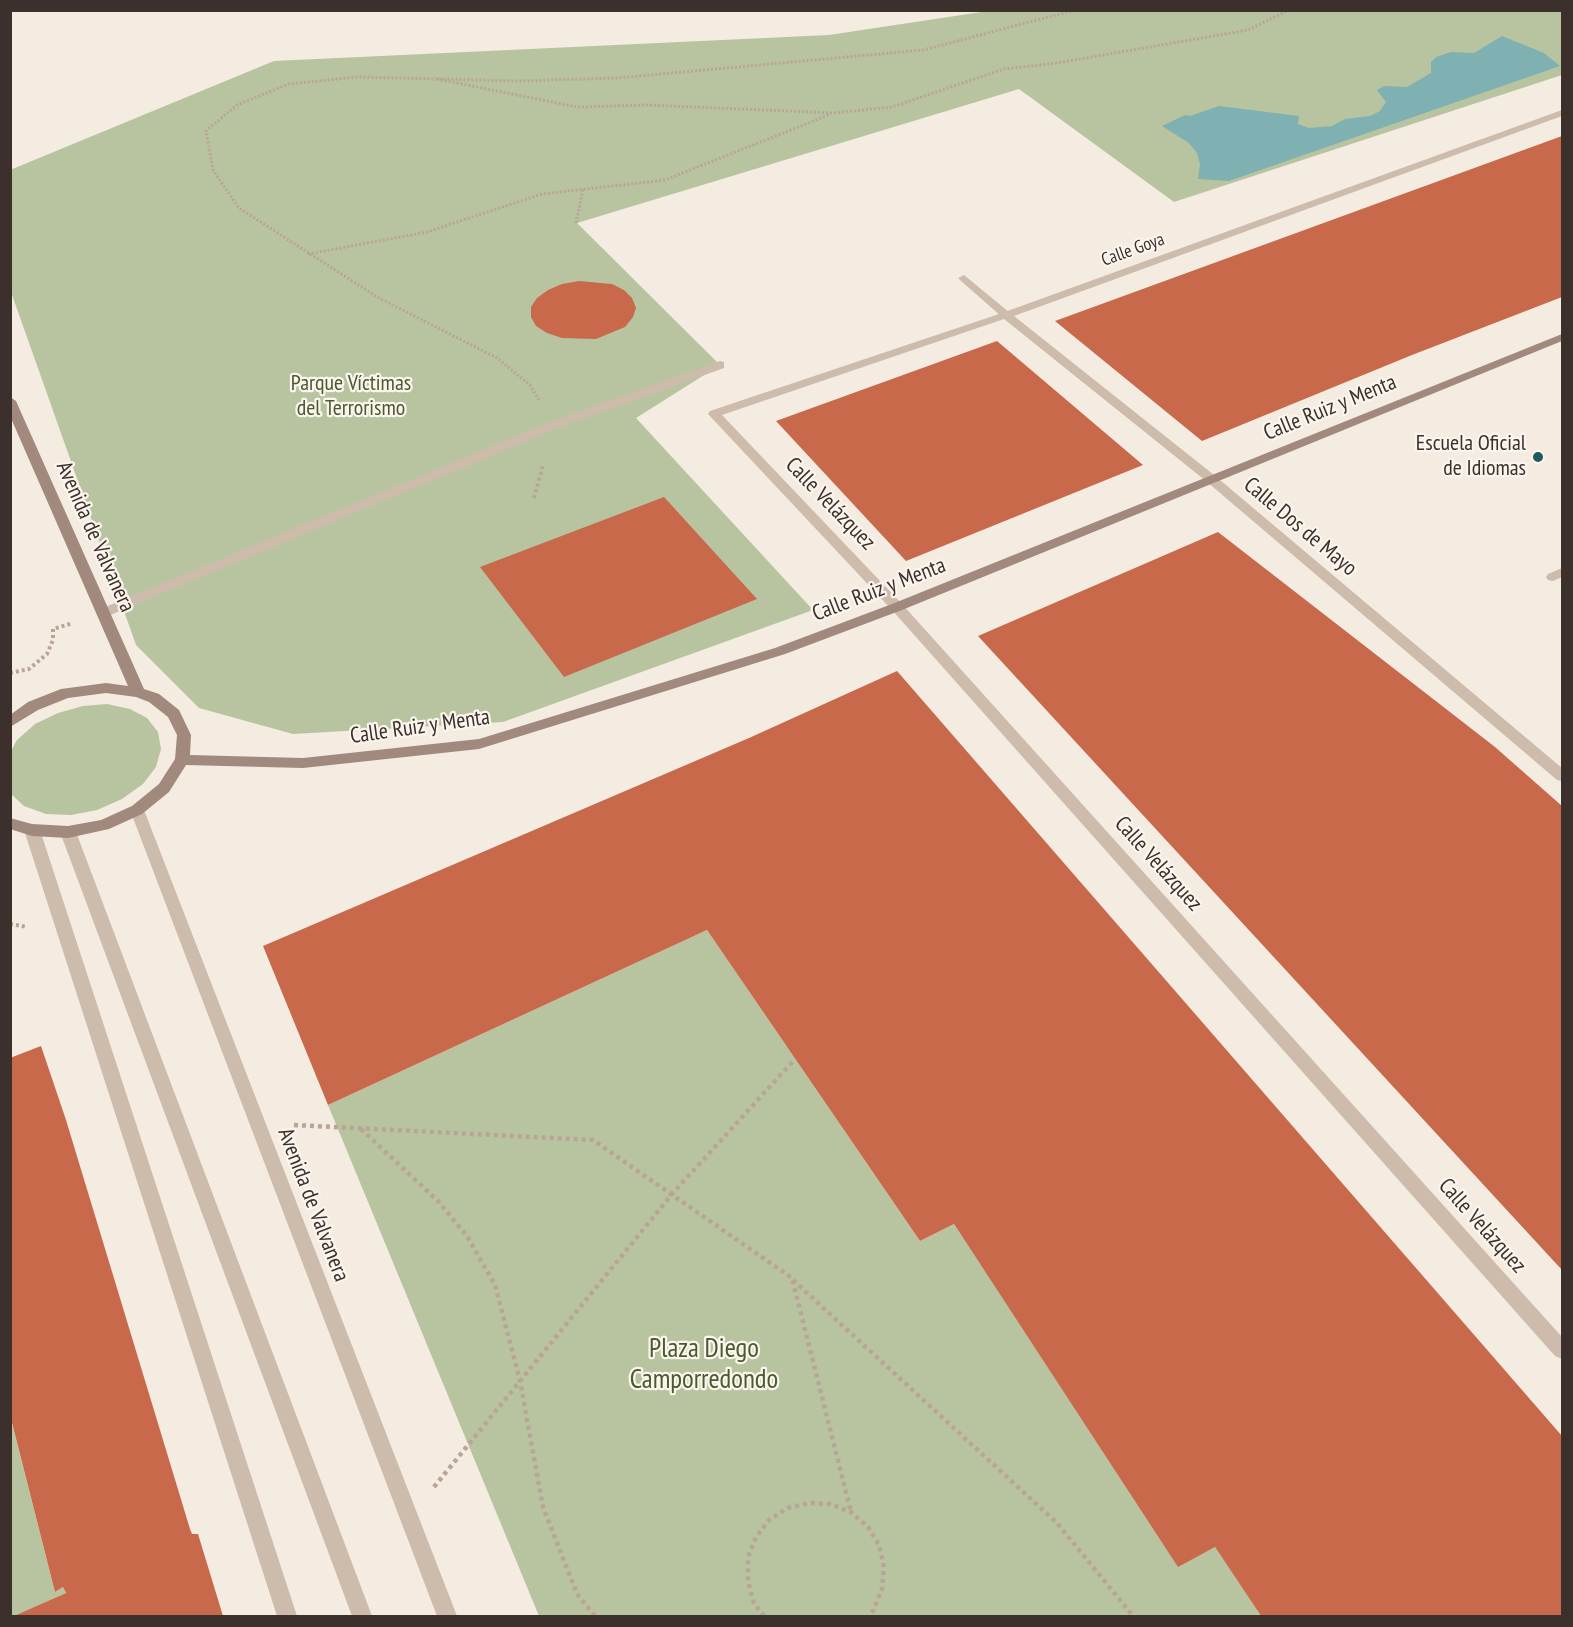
<!DOCTYPE html>
<html>
<head>
<meta charset="utf-8">
<style>
	body { margin:0 }
	#map { position:relative; width:1573px; height:1627px; overflow:hidden; background:#f4ebe1; font-family:"PT Sans Narrow",sans-serif }
	canvas { display:block }
	.frame { position:absolute; inset:0; border:12px solid #3b302b; pointer-events:none }
</style>
</head>
<body>
<div id="map">
<canvas width="1573" height="1627"></canvas>
<div class="frame"></div>
</div>
<script>
const c = document.querySelector('canvas').getContext('2d');
c.lineJoin = 'round';
function paint(path, color) {
  c.fillStyle = color;
  c.fill(path, 'evenodd');
}
function shape(rows) {
  const path = new Path2D();
  for (const r of rows) {
    path.moveTo(r[0], r[1]);
    for (let i = 2; i < r.length; i += 2) path.lineTo(r[i], r[i + 1]);
  }
  return path;
}
function trace(path, color, width, dash) {
  c.strokeStyle = color;
  c.lineWidth = width;
  c.lineCap = dash ? 'butt' : 'round';
  c.setLineDash(dash || []);
  c.stroke(path);
}
function drawText(font, color, halo, rows, align = 'center') {
  c.font = font + ' "PT Sans Narrow",sans-serif';
  c.lineWidth = 4.5;
  c.setLineDash([]);
  c.textBaseline = 'middle';
  c.strokeStyle = halo;
  c.fillStyle = color;
  for (const [text, x, y, turn = 0] of rows) {
    c.save();
    c.translate(x, y);
    c.rotate((+turn || 0) * Math.PI / 180);
    c.textAlign = isNaN(turn) ? turn : align;
    if (halo) c.strokeText(text, 0, 0);
    c.fillText(text, 0, 0);
    c.restore();
  }
}
paint(shape([
	[988,11,1562,11,1562,75,1174,202,1019,89,577,223,720,365,636,418,813,610,503,722,293,734,199,708,136,645,11,292,10,170,274,61,829,35],
	[107,704,130,709,147,718,158,732,161,749,156,767,143,784,122,799,97,810,71,815,46,814,24,806,11,794,11,751,17,740,35,724,58,713,83,706],
	[707,930,920,1241,954,1224,1178,1566,1215,1547,1261,1616,539,1616,328,1105],
	[10,1416,55,1592,63,1587,66,1593,15,1616,10,1616]
]), '#b8c4a0');
paint(shape([
	[1502,36,1544,53,1560,66,1229,181,1198,179,1200,164,1197,153,1189,143,1162,126,1185,115,1190,116,1219,106,1299,116,1298,124,1309,128,1332,126,1345,119,1370,116,1380,111,1386,102,1377,90,1384,86,1407,87,1431,73,1431,62,1436,57,1451,52,1474,53]
]), '#7fb0b2');
paint(shape([
	[1562,136,1562,297,1412,355,1202,441,1055,321],
	[579,281,612,284,624,290,632,298,636,308,633,317,625,327,596,339,562,338,547,333,536,326,531,317,531,307,537,298,548,290,562,284],
	[997,341,1143,465,906,561,776,421],
	[664,497,757,599,564,677,480,567],
	[1218,532,1495,747,1562,806,1562,1270,978,636],
	[897,671,1562,1436,1562,1616,1261,1616,1215,1547,1178,1567,954,1224,920,1241,707,930,328,1105,263,946,749,738],
	[41,1046,66,1120,190,1529,192,1534,198,1534,223,1616,14,1616,66,1593,63,1587,55,1592,10,1415,10,1058]
]), '#c8694b');
trace(shape([
	[437,79,577,107,648,105,834,113,892,107,1004,69,1057,63,1248,30,1289,10],
	[576,223,583,189],
	[308,254,427,232,542,194,665,180,831,114],
	[539,400,530,385,497,358,377,297,239,208,213,170,206,131,237,105,289,84,357,77,517,81,617,78,923,50,1075,10]
]), '#b9a596', 3, [2, 2]);
trace(shape([
	[534,498,543,465],
	[10,673,29,669,47,654,53,640,53,629,73,623],
	[10,924,27,927]
]), '#b9a596', 4, [3, 3]);
trace(shape([
	[294,1125,593,1140,792,1278,851,1512],
	[361,1129,438,1201,467,1236,495,1285,520,1381,543,1507,577,1594,595,1616],
	[793,1280,1057,1523,1133,1616],
	[434,1487,672,1194,795,1059],
	[764,1616,754,1603,748,1581,748,1557,756,1537,769,1520,788,1508,809,1503,830,1504,851,1512,868,1527,879,1545,884,1567,882,1589,873,1611,868,1616]
]), '#b9a596', 4.5, [4, 4]);
paint(shape([
	[964,275,1010,313,1010,317,1002,317,960,280,958,278,964,275],
	[1562,568,1562,577,1553,581,1548,580,1546,577,1548,574,1562,568]
]), '#cdbbac');
paint(shape([
	[1562,110,1562,116,1014,316,1214,475,1562,768,1562,781,1557,780,1206,481,1004,319,722,415,902,604,1562,1337,1562,1359,1555,1356,892,610,708,414,710,411,1002,313,1562,110],
	[720,361,724,362,724,368,558,428,108,616,98,616,96,613,98,610,550,422,720,361],
	[137,804,142,806,144,810,457,1616,437,1616,130,810,132,806,137,804],
	[32,824,37,826,40,830,297,1616,277,1616,24,830,27,826,32,824],
	[68,826,73,828,76,832,372,1616,352,1616,60,832,63,828,68,826]
]), '#cdbbac');
paint(shape([
	[1562,334,1562,341,902,610,785,654,479,749,303,768,186,765,169,792,142,814,109,829,68,838,32,836,10,829,10,818,32,824,68,826,101,820,132,806,159,784,175,759,177,735,168,717,149,702,136,697,106,693,68,698,38,710,10,727,10,715,28,702,61,689,106,683,128,686,10,416,10,397,16,401,144,689,159,694,179,710,191,735,190,755,303,758,479,739,775,648,892,604,1562,334]
]), '#a18a7d');
for (const [x, y, r, color] of [
	[1538,457,6,"#1f5a5e"]
]) {
  const dot = new Path2D();
  dot.arc(x, y, r, 0, 2 * Math.PI);
  c.fillStyle = color;
  c.fill(dot);
  trace(dot, '#fbf5ee', 2);
}
drawText('18px', '#3b302b', '#fbf5ee', [
	["Calle Goya",1133,250,-20]
]);
drawText('22px', '#4a5a2e', '#fbf5ee', [
	["Parque Víctimas",351,384],
	["del Terrorismo",351,409]
]);
drawText('22px', '#3b302b', '#fbf5ee', [
	["Calle Ruiz y Menta",1330,408,-22],
	["Calle Velázquez",830,504,46],
	["Calle Dos de Mayo",1300,527,40],
	["Avenida de Valvanera",95,537,66],
	["Calle Ruiz y Menta",879,590,-21],
	["Calle Ruiz y Menta",420,727,-8],
	["Calle Velázquez",1158,864,48],
	["Avenida de Valvanera",313,1205,69],
	["Calle Velázquez",1482,1226,48]
]);
drawText('22px', '#3b302b', '#fbf5ee', [
	["Escuela Oficial",1526,444],
	["de Idiomas",1526,469]
], 'right');
drawText('27px', '#4a5a2e', '#fbf5ee', [
	["Plaza Diego",704,1349],
	["Camporredondo",704,1380]
]);
</script>
</body>
</html>
